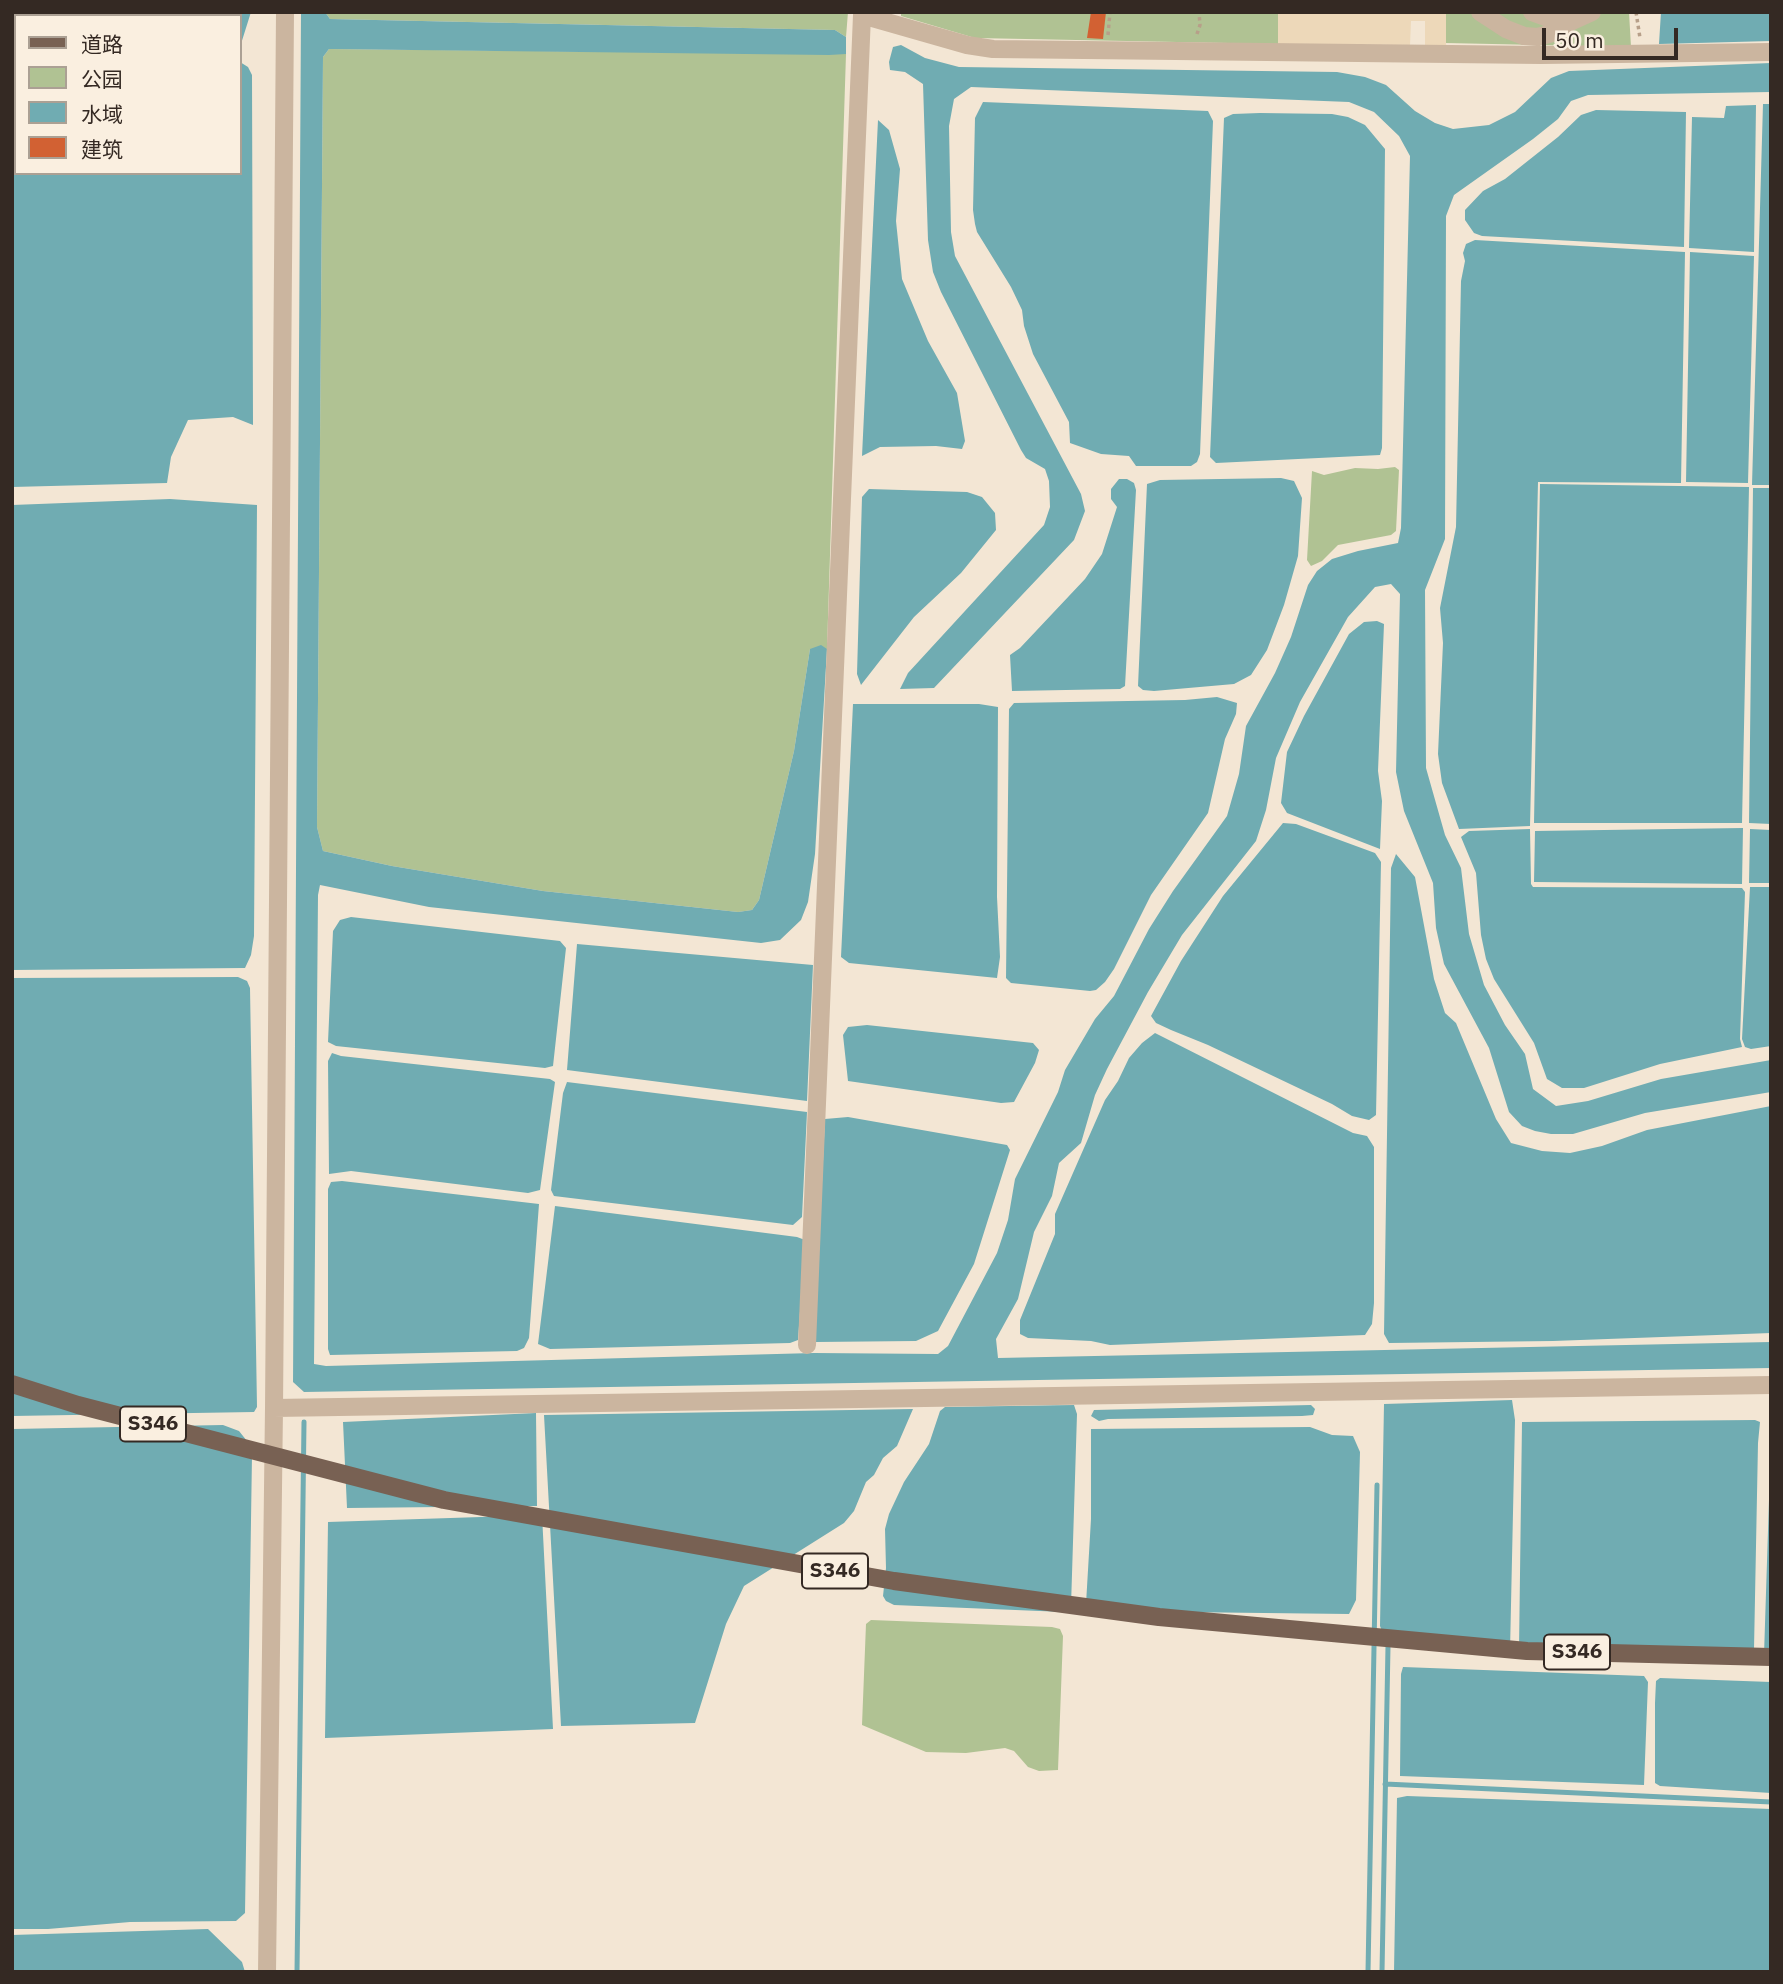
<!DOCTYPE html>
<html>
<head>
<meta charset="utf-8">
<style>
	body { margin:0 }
	#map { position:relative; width:1783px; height:1984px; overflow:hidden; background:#f3e6d4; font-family:"IBM Plex Sans","Noto Sans SC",sans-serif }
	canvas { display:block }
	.frame { position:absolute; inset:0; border:14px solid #342923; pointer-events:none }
	.legend { position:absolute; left:14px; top:14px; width:228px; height:161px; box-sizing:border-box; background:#faefe0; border:2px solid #aba094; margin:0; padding:9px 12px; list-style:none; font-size:21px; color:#342923 }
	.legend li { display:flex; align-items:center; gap:14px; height:35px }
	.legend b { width:35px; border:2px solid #aba094 }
	.scale { position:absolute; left:1542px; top:28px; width:136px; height:32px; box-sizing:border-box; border:4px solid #342923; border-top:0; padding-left:9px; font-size:21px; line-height:24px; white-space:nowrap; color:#342923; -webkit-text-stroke:5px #faefe0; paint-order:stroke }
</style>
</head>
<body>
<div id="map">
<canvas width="1783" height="1984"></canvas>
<div class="frame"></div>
<ul class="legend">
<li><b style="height:9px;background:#786153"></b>道路</li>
<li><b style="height:19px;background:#b0c293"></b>公园</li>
<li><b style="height:19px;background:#70acb2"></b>水域</li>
<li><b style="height:19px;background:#d26133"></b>建筑</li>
</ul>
<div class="scale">50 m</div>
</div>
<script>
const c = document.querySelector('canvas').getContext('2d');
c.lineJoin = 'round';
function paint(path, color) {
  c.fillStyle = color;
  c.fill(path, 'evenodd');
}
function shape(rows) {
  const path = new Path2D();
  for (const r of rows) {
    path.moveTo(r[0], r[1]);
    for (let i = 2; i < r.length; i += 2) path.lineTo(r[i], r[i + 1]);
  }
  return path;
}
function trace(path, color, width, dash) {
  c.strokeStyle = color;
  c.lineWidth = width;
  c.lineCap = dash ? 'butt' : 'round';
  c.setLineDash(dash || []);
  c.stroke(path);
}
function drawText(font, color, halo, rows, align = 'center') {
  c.font = font + ' "IBM Plex Sans",sans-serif';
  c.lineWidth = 6;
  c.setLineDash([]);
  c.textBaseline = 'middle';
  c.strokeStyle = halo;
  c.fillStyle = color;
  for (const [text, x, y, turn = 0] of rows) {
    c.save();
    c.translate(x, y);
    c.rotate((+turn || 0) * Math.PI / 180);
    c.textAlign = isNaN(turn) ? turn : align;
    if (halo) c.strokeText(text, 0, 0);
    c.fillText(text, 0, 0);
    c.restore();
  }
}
paint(shape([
	[325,12,848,12,846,37,835,30,330,19],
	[901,12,1050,14,1051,12,1278,12,1278,44,975,38,901,16],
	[1446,12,1629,12,1631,47,1446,43],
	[329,49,846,54,827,649,810,649,794,751,759,900,752,910,738,912,543,891,392,866,323,851,317,827,323,57],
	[1395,467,1399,470,1396,531,1391,535,1338,545,1322,561,1311,566,1307,560,1312,471,1324,475,1355,468,1378,469],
	[871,1620,1052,1627,1060,1629,1063,1636,1058,1770,1039,1771,1028,1767,1014,1751,1005,1748,966,1753,926,1752,862,1725,866,1624]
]), '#b0c293');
paint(shape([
	[1278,12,1446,12,1446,54,1425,53,1425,21,1411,21,1410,45,1278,44]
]), '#edd8b9');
paint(shape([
	[12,12,251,12,240,47,240,16,16,16,16,59,12,60],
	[301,12,325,12,330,19,835,30,846,37,846,54,829,55,329,49,323,57,317,827,323,851,392,866,543,891,738,912,752,910,759,900,794,751,810,649,821,645,827,649,815,854,808,902,801,920,780,940,761,943,429,907,320,885,318,895,314,1364,326,1366,814,1353,938,1354,948,1346,997,1253,1008,1220,1015,1179,1058,1092,1065,1070,1095,1019,1114,996,1149,929,1173,891,1227,816,1239,774,1246,726,1275,673,1291,637,1308,585,1317,571,1332,559,1358,551,1398,543,1401,528,1410,156,1399,136,1374,112,1349,102,971,87,954,99,949,126,951,232,955,256,1081,494,1085,511,1074,540,934,688,900,689,908,673,1044,525,1050,507,1049,481,1045,469,1026,458,1021,450,941,292,933,272,928,240,923,84,905,72,890,70,889,62,893,47,901,45,925,58,959,67,1337,72,1365,77,1386,85,1415,111,1435,123,1453,129,1489,125,1515,112,1551,78,1569,71,1771,63,1771,92,1588,95,1571,101,1558,119,1533,139,1454,195,1446,216,1445,539,1425,590,1426,768,1445,835,1461,868,1469,934,1484,985,1505,1025,1525,1054,1533,1089,1556,1106,1588,1101,1661,1079,1771,1060,1771,1092,1645,1113,1573,1134,1551,1134,1535,1131,1522,1126,1509,1112,1489,1048,1444,964,1436,928,1433,883,1404,811,1396,772,1400,594,1391,584,1375,587,1348,617,1300,702,1276,758,1266,810,1256,841,1182,935,1148,992,1107,1069,1095,1095,1081,1143,1059,1163,1052,1196,1034,1232,1018,1299,996,1339,998,1358,1771,1342,1771,1368,304,1392,293,1382],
	[1661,12,1771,12,1771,41,1659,44],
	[240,62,248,67,252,75,253,425,233,417,188,420,171,457,167,483,12,487,12,67,16,67,16,173,240,173],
	[983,102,1208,111,1213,121,1200,454,1197,462,1191,466,1136,466,1129,456,1101,454,1070,443,1069,422,1033,354,1024,326,1022,310,1011,287,977,232,975,224,973,210,975,118],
	[1763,104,1771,104,1771,485,1752,485],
	[1756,105,1754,252,1689,248,1692,117,1724,118,1726,106],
	[1596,110,1686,112,1684,247,1482,236,1474,233,1465,220,1465,210,1483,191,1505,179,1558,137,1581,115],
	[1260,113,1332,114,1348,117,1365,125,1385,149,1382,448,1380,455,1216,463,1210,457,1224,118,1233,114],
	[878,120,889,130,900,169,896,221,902,279,928,341,957,393,965,441,962,449,936,446,880,447,862,456],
	[1475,240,1685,252,1681,483,1538,482,1530,826,1459,829,1442,783,1438,754,1443,643,1440,608,1456,527,1461,281,1465,261,1463,253,1466,244],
	[1690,252,1754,256,1748,483,1686,482],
	[1281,478,1294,481,1302,498,1298,556,1284,605,1267,650,1251,675,1234,684,1154,691,1143,690,1138,686,1147,484,1160,480],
	[1119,479,1127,479,1134,483,1136,490,1125,686,1120,689,1012,691,1010,655,1020,648,1085,579,1102,554,1117,507,1111,499,1111,489],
	[1540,484,1749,487,1742,823,1534,823],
	[1753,488,1771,488,1771,824,1749,823],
	[869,489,967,492,982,497,995,513,996,530,961,573,914,617,861,685,857,674,862,497],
	[170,499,257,505,254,936,251,955,245,968,12,970,12,505],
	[1377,621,1384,624,1378,771,1382,801,1380,849,1287,813,1281,803,1287,752,1304,716,1349,634,1364,622],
	[1217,697,1237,703,1236,714,1225,739,1208,813,1151,895,1114,969,1105,982,1096,990,1090,991,1011,983,1006,978,1009,709,1014,703,1185,700],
	[853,704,979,704,998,707,997,897,1000,957,997,978,849,963,841,957],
	[1283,823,1296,824,1375,853,1381,862,1376,1115,1369,1120,1352,1116,1332,1104,1208,1045,1171,1030,1156,1023,1151,1016,1181,961,1223,896],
	[1743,828,1742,884,1534,882,1535,831],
	[1530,829,1531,884,1533,887,1742,888,1745,892,1740,1039,1742,1047,1660,1064,1584,1088,1562,1088,1547,1079,1534,1043,1494,979,1486,959,1481,935,1476,873,1461,837,1469,831],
	[1750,829,1771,830,1771,883,1749,883],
	[1396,854,1415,877,1434,979,1445,1013,1456,1023,1496,1119,1511,1143,1542,1151,1570,1153,1602,1146,1647,1130,1771,1106,1771,1333,1553,1341,1389,1343,1384,1334,1391,868],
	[1750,887,1771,887,1771,1046,1751,1049,1745,1047,1742,1039],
	[351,917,560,941,566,948,553,1066,545,1068,336,1046,328,1042,333,931,340,920],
	[577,944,813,965,807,1101,567,1070],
	[238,977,247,981,250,988,257,1407,254,1412,12,1416,12,978],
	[867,1025,1033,1043,1039,1050,1035,1063,1014,1102,1001,1103,848,1081,843,1035,848,1027],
	[1155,1033,1353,1133,1367,1136,1374,1147,1374,1303,1372,1324,1365,1335,1110,1345,1091,1341,1028,1338,1020,1334,1020,1320,1055,1234,1055,1214,1105,1100,1118,1081,1129,1058,1142,1043],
	[332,1053,341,1056,550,1079,555,1082,540,1190,528,1193,351,1171,329,1174,328,1061],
	[567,1082,807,1112,802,1217,793,1225,554,1196,551,1190,563,1093],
	[848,1117,1007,1145,1010,1150,974,1264,938,1331,916,1341,816,1342,815,1329,825,1119],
	[342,1181,539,1204,529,1338,524,1348,517,1351,330,1355,328,1349,328,1189,331,1182],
	[555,1206,797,1237,805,1240,798,1340,790,1343,550,1349,538,1344],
	[1512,1400,1515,1420,1510,1651,1388,1646,1380,1626,1384,1404],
	[1074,1405,1077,1414,1071,1606,1064,1612,894,1605,886,1601,883,1596,886,1568,885,1529,889,1514,904,1482,929,1444,940,1411,945,1407],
	[1311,1405,1315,1409,1313,1415,1302,1416,1108,1419,1099,1421,1091,1416,1094,1410],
	[913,1409,897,1446,883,1458,874,1475,866,1482,854,1511,844,1523,744,1586,726,1624,695,1723,561,1726,544,1415],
	[536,1413,537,1506,347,1508,343,1422],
	[1755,1420,1760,1422,1758,1443,1754,1649,1519,1650,1522,1422],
	[223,1425,239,1431,247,1441,252,1455,245,1913,236,1921,130,1922,48,1929,12,1929,12,1429],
	[1310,1427,1332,1435,1353,1436,1360,1452,1356,1600,1349,1614,1095,1611,1086,1604,1091,1519,1091,1429],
	[1771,1437,1771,1662,1764,1655],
	[542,1515,553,1729,325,1738,328,1522],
	[1403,1667,1644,1676,1648,1682,1644,1785,1400,1776,1401,1674],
	[1660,1678,1771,1682,1771,1793,1660,1786,1655,1783,1655,1703,1656,1681],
	[1407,1796,1771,1809,1771,1972,1394,1972,1397,1798],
	[208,1929,242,1962,245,1972,12,1972,12,1935]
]), '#70acb2');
trace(shape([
	[1385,1784,1771,1802],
	[297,1972,304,1422],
	[1368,1972,1377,1485],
	[1382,1972,1388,1646]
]), '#70acb2', 5);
paint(shape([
	[1091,12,1106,12,1103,39,1087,38]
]), '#d26133');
trace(shape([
	[1636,12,1640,38],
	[1197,34,1200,25,1199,12],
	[1108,35,1110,12]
]), '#b79f89', 3.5, [3.5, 3.5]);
trace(shape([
	[285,12,274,1408,1771,1385],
	[862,12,862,15,967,45,993,49,1541,55,1771,52],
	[1480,12,1506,29,1524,36,1538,37,1552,33,1572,21],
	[1532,12,1551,19,1572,21,1592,12],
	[807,1345,862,15],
	[267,1972,274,1408]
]), '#cbb59f', 18);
trace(shape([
	[12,1384,78,1405,444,1500,894,1581,1159,1617,1527,1651,1771,1657]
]), '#786153', 18);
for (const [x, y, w] of [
	[153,1424,66],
	[835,1571,66],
	[1577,1652,66]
]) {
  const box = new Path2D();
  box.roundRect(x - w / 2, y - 17.5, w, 35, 5);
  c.fillStyle = '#faefe0';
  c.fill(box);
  trace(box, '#342923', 2);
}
drawText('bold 21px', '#342923', null, [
	["S346",153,1424],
	["S346",835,1571],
	["S346",1577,1652]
]);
</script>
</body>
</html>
